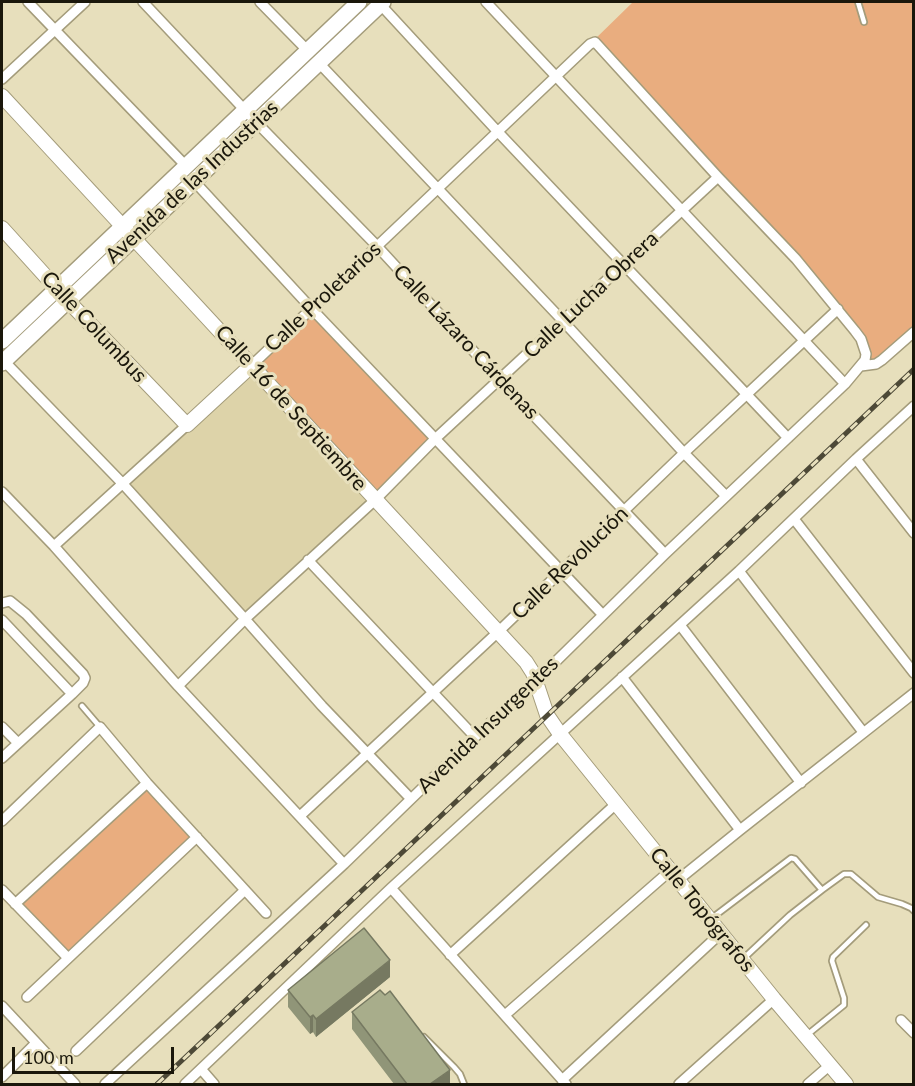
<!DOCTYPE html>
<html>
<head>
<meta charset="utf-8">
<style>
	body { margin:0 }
	#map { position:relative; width:915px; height:1086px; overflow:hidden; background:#e7dfbc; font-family:Lato,sans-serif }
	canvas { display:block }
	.frame { position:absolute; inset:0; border:3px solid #1a170b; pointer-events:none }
	.scale { position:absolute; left:12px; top:1047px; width:162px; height:27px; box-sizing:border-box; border:3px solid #1a170b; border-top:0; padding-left:8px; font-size:18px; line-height:21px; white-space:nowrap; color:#1a170b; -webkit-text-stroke:4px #e7dfbc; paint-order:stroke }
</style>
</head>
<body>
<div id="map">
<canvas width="915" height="1086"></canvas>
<div class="frame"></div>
<div class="scale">100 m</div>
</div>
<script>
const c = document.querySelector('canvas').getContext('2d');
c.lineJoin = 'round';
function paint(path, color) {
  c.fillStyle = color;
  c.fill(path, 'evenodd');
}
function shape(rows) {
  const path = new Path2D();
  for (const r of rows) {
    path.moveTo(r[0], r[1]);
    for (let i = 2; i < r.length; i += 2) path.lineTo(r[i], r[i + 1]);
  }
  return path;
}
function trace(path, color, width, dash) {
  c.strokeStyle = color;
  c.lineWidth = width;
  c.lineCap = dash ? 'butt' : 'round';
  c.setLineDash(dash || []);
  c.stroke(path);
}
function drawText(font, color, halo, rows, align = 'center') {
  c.font = font + ' Lato,sans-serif';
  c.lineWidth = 6;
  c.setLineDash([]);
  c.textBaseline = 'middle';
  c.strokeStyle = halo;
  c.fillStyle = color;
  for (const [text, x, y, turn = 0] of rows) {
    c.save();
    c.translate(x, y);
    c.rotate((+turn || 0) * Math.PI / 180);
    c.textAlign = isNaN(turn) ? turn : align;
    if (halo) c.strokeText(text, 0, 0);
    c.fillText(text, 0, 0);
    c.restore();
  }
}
paint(shape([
	[252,365,375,500,245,619,131,484]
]), '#ddd3a9');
paint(shape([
	[633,2,913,2,913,332,882,360,861,366,866,354,838,309,592,42],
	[311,308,435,439,375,500,252,365],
	[147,783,197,837,68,958,15,904]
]), '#e9ad7f');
const lane = shape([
	[858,2,864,22],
	[82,706,100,727],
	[712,918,791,858,795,859,822,890],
	[744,958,790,915,822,890,844,874,851,874,878,897,902,904,911,908,914,911],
	[807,1035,844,1005,844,998,832,961,833,957,866,925],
	[424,1037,454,1067,460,1074,464,1084]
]);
const street = shape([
	[28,2,186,166],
	[143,2,256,122,377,246,500,380,665,554],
	[260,2,308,51],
	[486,2,845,384],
	[379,3,498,132,788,438],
	[319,63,563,321,684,453,726,496],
	[2,79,85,2],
	[194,181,311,308,603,615],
	[4,361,123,484,245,619,322,706,411,799],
	[861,366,876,364,882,360,914,332],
	[856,459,914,533],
	[2,492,54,546,178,686,344,864],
	[794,519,914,673],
	[54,546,187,425],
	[308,560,475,737],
	[739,571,863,732],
	[2,603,10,601,26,614,83,674,85,678,83,683,72,694,2,758],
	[2,620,72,694],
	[680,625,801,783],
	[622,677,740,830],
	[178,686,245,619,375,500,435,439,718,177],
	[2,727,18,743],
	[300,816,498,632,684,453,838,309],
	[2,821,100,727,147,783,266,913],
	[678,880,740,830,914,693],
	[391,888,566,1084],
	[2,890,68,958],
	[15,904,147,783],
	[450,955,617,803],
	[27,997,197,837],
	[2,1006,75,1084],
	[505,1015,671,870],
	[901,1020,914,1033],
	[76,1051,245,890],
	[201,1069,214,1084],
	[2,1077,36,1043],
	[562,1080,721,933],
	[105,1084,344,864,475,737,536,681,665,554,845,384,865,360,866,354,861,339,855,331,796,259,718,177,595,42,590,44,252,365],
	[185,1084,391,888,739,571,856,459,914,406],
	[679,1084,774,999],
	[808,1084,830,1065]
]);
const secondary = shape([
	[2,96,526,662,533,673,547,715,560,734,774,999,846,1084],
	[2,228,68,301,187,425,252,365]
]);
const primary = shape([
	[2,341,359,2],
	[2,363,383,2]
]);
trace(lane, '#a49c7b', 8);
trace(street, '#a49c7b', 12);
trace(secondary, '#a49c7b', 16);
trace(primary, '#a49c7b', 18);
trace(lane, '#fff', 4.5);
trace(street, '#fff', 9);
trace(secondary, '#fff', 14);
trace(primary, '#fff', 15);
const rail = shape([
	[157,1084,914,369]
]);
trace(rail, '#4d4937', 5);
trace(rail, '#e7dfbc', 3, [9]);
paint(shape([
	[390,977,316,1037,313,1032,310,1034,288,1007,288,990],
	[352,1012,450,1084,394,1084,352,1029]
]), '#909578');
paint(shape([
	[390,960,390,977,316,1037,316,1019],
	[313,1015,313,1032,310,1034,310,1017],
	[450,1070,450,1084,430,1084]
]), '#767961');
const building = shape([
	[364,928,390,960,316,1019,313,1015,310,1017,288,990,364,928],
	[380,990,385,995,390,991,450,1070,430,1084,407,1084,352,1012,380,990]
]);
paint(building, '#a8ad8b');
trace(building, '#767961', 1.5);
drawText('21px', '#1a170b', '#e7dfbc', [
	["Avenida de las Industrias",192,182,-43],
	["Calle Lucha Obrera",591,295,-43],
	["Calle Proletarios",323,297,-43],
	["Calle Columbus",94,327,47],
	["Calle Lázaro Cárdenas",466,342,47],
	["Calle 16 de Septiembre",291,408,48],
	["Calle Revolución",570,563,-44],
	["Avenida Insurgentes",488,725,-44],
	["Calle Topógrafos",702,910,51]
]);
</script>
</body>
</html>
